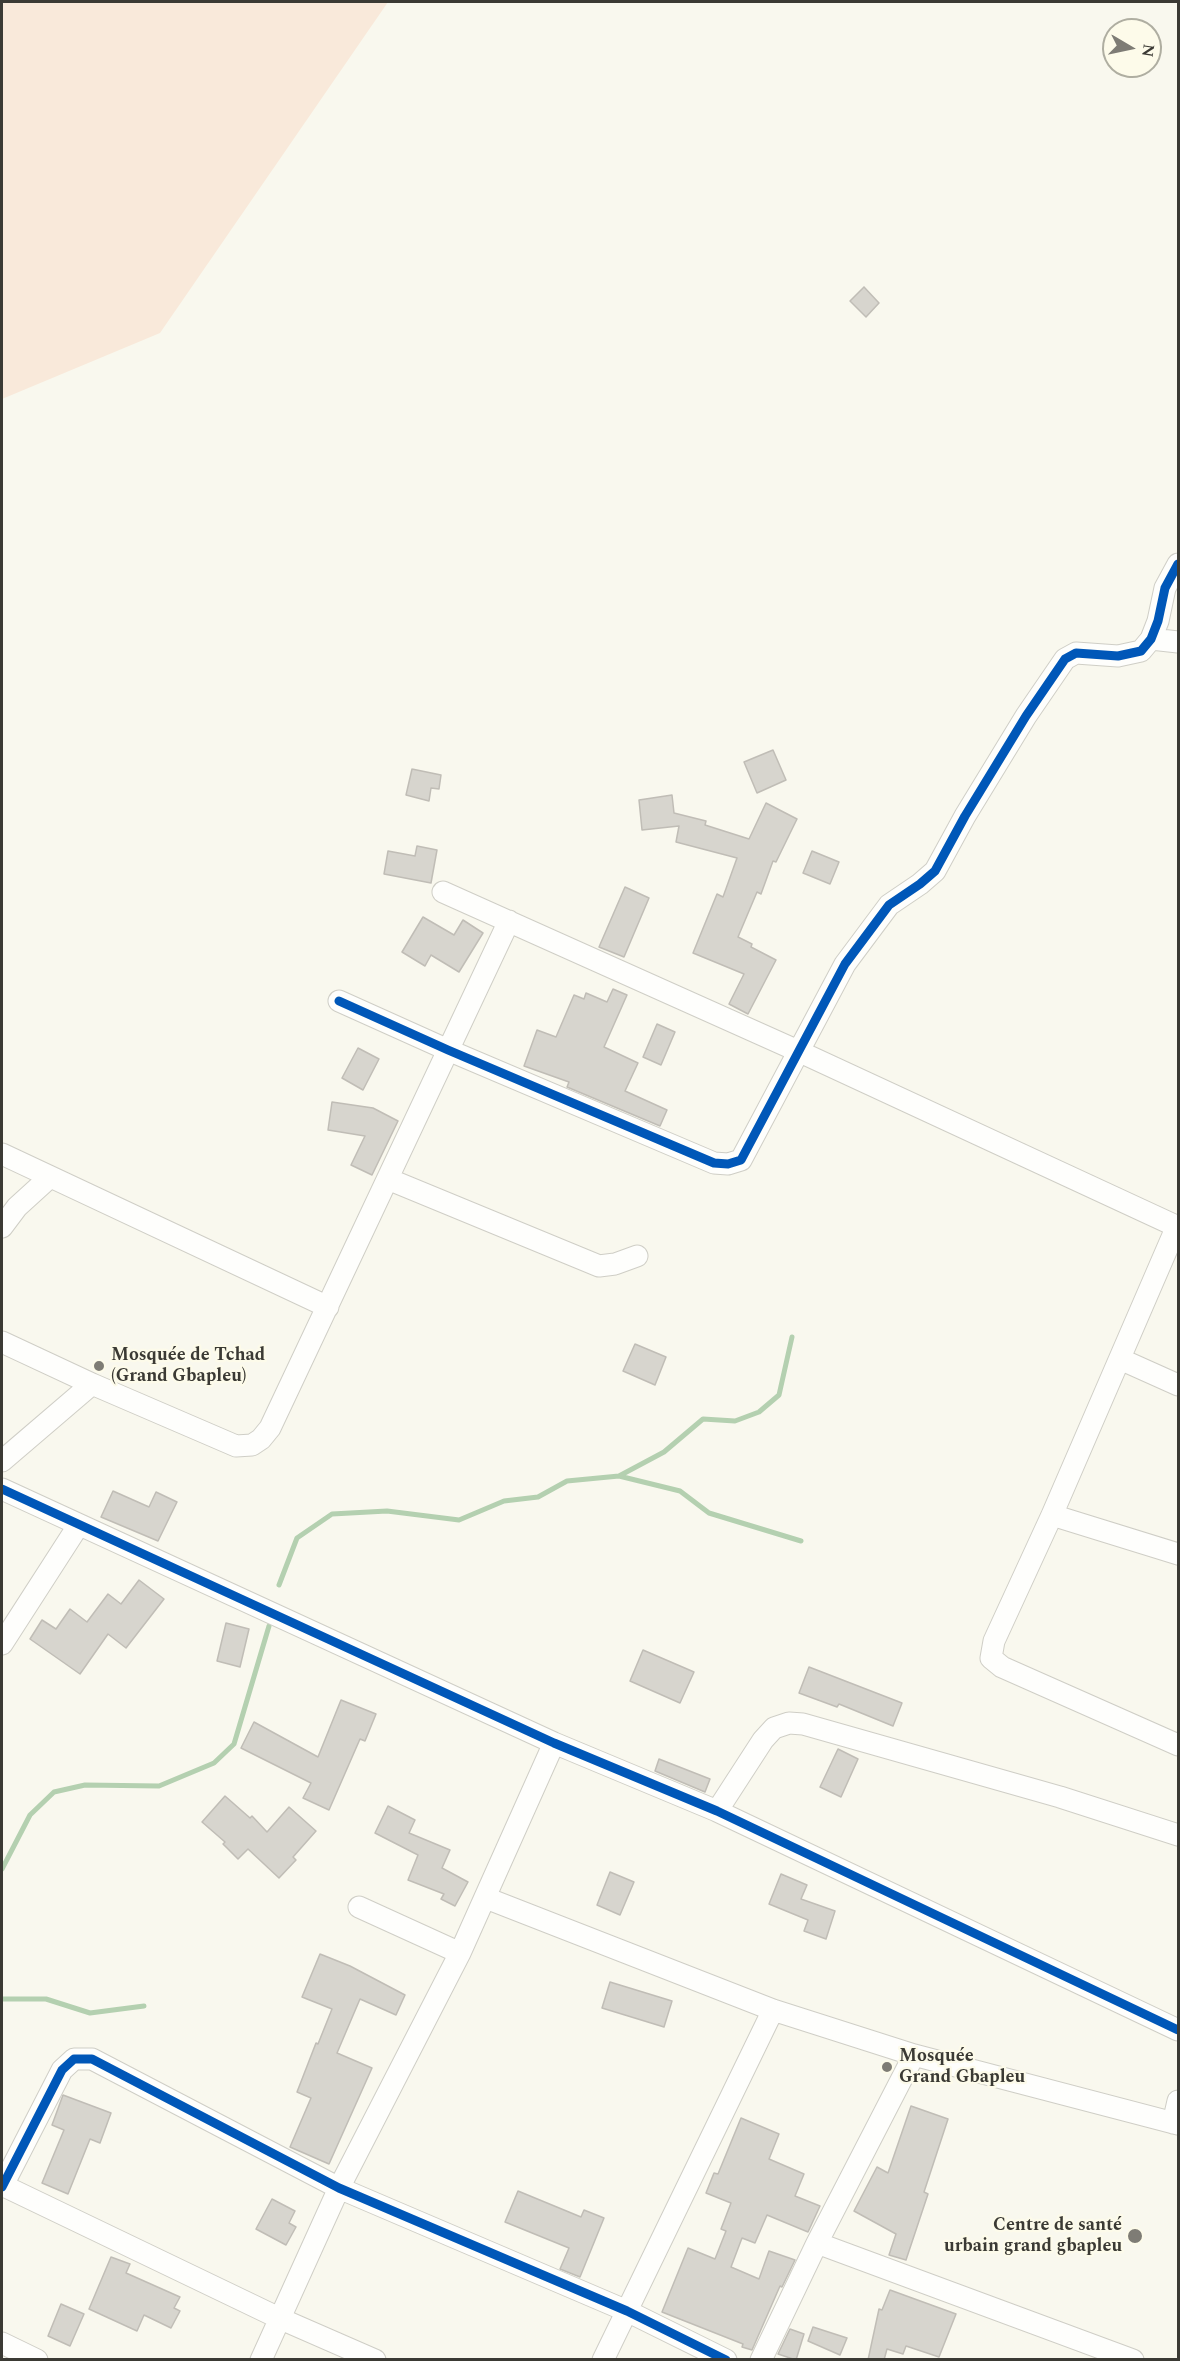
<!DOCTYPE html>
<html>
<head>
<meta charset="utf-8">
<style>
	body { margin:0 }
	#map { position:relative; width:1180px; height:2361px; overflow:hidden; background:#f9f8ee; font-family:Spectral,serif }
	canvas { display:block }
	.frame { position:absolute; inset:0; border:3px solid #3b3a34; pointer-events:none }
	.north { position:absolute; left:1102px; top:18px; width:60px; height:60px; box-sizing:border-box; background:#fdfbea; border:2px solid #afaea1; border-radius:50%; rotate:99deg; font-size:16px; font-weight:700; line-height:24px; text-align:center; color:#3b3a34 }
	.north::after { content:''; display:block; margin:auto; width:21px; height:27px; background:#7e7c75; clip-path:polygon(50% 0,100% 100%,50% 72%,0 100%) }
</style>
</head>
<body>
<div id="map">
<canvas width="1180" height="2361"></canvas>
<div class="frame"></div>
<div class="north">N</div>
</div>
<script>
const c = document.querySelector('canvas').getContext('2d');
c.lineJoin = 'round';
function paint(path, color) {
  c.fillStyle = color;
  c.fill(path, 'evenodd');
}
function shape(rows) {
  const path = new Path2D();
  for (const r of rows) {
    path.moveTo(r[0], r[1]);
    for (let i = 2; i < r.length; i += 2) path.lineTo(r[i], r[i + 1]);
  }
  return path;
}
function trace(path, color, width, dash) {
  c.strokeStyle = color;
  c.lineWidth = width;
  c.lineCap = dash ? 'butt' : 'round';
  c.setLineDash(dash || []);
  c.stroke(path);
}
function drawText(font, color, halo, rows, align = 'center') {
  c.font = font + ' Spectral,serif';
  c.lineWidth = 4.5;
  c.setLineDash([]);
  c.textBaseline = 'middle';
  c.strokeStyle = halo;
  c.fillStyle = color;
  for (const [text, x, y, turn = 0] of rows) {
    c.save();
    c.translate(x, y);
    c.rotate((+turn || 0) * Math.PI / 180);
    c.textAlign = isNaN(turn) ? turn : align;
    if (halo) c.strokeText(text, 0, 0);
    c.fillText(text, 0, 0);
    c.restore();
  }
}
paint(shape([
	[2,2,388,2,160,333,2,399]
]), '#f9e9da');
trace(shape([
	[619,1476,680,1491,709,1513,801,1541],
	[279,1585,297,1538,332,1514,387,1511,459,1520,504,1501,538,1497,567,1481,619,1476,664,1452,703,1419,735,1421,759,1412,779,1395,792,1337],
	[2,1869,30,1815,54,1792,85,1785,159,1786,214,1763,234,1744,269,1626],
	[2,1999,46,1999,90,2013,144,2006]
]), '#b4d0b0', 5);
const building = shape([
	[864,287,879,303,866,317,850,301,864,287],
	[773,750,786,780,757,793,744,762,773,750],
	[412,769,441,775,439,789,431,788,429,801,406,795,412,769],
	[672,795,674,813,706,821,705,825,749,839,766,803,797,819,776,862,773,861,761,894,757,892,738,937,752,944,751,947,776,960,748,1014,729,1004,744,974,693,953,717,894,723,897,737,858,676,842,679,826,642,830,639,800,672,795],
	[417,846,437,850,431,883,384,874,388,851,415,856,417,846],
	[812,851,839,862,830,884,803,873,812,851],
	[625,887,649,898,624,957,599,947,625,887],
	[423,917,454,935,463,920,483,933,459,972,431,955,425,966,402,952,423,917],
	[613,989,627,995,604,1047,638,1063,625,1091,667,1110,660,1126,567,1087,569,1082,524,1066,537,1030,556,1037,574,995,584,999,586,993,607,1002,613,989],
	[657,1024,675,1032,661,1065,643,1057,657,1024],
	[358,1048,379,1059,363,1090,342,1078,358,1048],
	[332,1102,373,1108,398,1121,372,1175,351,1165,365,1136,328,1130,332,1102],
	[635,1344,666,1357,655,1385,623,1371,635,1344],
	[113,1491,149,1507,156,1492,177,1502,158,1541,101,1517,113,1491],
	[139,1580,164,1599,126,1648,108,1634,80,1674,30,1639,42,1620,56,1629,70,1609,87,1622,108,1594,121,1604,139,1580],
	[226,1623,249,1629,240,1667,217,1661,226,1623],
	[643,1650,694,1672,680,1703,630,1681,643,1650],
	[809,1667,902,1703,893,1726,839,1704,837,1707,799,1693,809,1667],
	[341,1700,376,1714,365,1741,360,1739,329,1810,303,1798,311,1783,241,1748,254,1722,318,1757,341,1700],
	[838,1749,858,1759,841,1797,820,1787,838,1749],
	[659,1759,710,1779,705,1792,655,1771,659,1759],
	[225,1796,250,1818,252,1816,267,1832,289,1807,316,1831,293,1857,296,1860,279,1878,248,1849,238,1859,223,1844,225,1842,202,1822,225,1796],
	[388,1806,415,1820,409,1833,450,1850,442,1868,468,1882,455,1906,441,1899,444,1894,408,1880,418,1855,375,1833,388,1806],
	[610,1872,634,1882,620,1915,597,1905,610,1872],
	[781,1874,807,1885,801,1899,835,1911,826,1939,804,1931,808,1920,769,1904,781,1874],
	[320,1954,350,1966,405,1995,396,2015,360,1999,337,2053,372,2068,329,2164,290,2147,311,2098,297,2092,316,2043,318,2044,332,2009,302,1997,320,1954],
	[610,1982,672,2001,664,2027,602,2008,610,1982],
	[63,2095,111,2113,100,2143,90,2139,68,2194,42,2183,64,2130,52,2125,63,2095],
	[911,2106,948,2119,924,2192,928,2194,906,2260,889,2255,896,2234,854,2211,877,2167,888,2173,911,2106],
	[741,2118,779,2134,769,2159,804,2174,795,2196,820,2206,808,2232,767,2215,755,2243,742,2238,731,2267,759,2279,769,2251,795,2260,782,2287,780,2286,752,2350,742,2347,743,2344,662,2312,688,2248,715,2259,726,2231,721,2229,731,2203,706,2193,714,2173,718,2174,741,2118],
	[518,2191,581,2217,584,2210,604,2218,580,2277,560,2269,569,2248,505,2222,518,2191],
	[272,2199,295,2211,289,2223,296,2227,286,2245,256,2229,272,2199],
	[111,2257,130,2264,126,2273,180,2297,174,2308,180,2311,171,2328,144,2315,137,2331,89,2309,111,2257],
	[890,2290,956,2314,939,2357,906,2346,903,2354,887,2349,884,2360,868,2360,879,2309,882,2310,890,2290],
	[61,2304,84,2314,70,2346,48,2336,61,2304],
	[813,2327,847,2338,840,2355,808,2341,813,2327],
	[790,2329,804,2334,796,2360,778,2354,790,2329]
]);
paint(building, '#d7d5ce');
trace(building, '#c0bdb6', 1.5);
const minor = shape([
	[1151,639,1178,642],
	[443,892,798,1051,1178,1227],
	[339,1001,448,1050,714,1163,728,1164,741,1160,845,964,889,905,920,884,935,871,965,816,1026,716,1065,659,1076,653,1118,656,1141,651,1151,639,1158,621,1165,588,1178,564],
	[2,1154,328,1307],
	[388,1179,599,1266,615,1264,637,1256],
	[1177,1226,1052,1515,994,1641,991,1658,1002,1667,1178,1745],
	[2,1227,17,1207,50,1177],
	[2,1342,92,1384,2,1461],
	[1120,1359,1178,1385],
	[92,1384,236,1446,252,1445,261,1439,270,1428,509,921],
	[2,1489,554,1743,717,1811,1178,2030],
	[1052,1515,1178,1554],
	[2,1644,78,1526],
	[717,1811,763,1740,774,1728,789,1723,803,1724,1060,1797,1178,1835],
	[486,1898,773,2010,914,2055,1178,2124],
	[359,1907,460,1953],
	[914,2055,817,2243,1133,2360],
	[1173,2123,1178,2101],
	[2,2185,281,2319,375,2360],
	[2,2187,62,2070,74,2059,92,2059,339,2188,627,2311,726,2360],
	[2,2343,37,2360],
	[261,2360,339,2188,460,1953,554,1743],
	[603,2360,773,2010],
	[761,2360,817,2243]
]);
trace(minor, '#cfcec6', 23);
trace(minor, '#fefefc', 21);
trace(shape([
	[339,1001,448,1050,714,1163,728,1164,741,1160,845,964,889,905,920,884,935,871,965,816,1026,716,1065,659,1076,653,1118,656,1141,651,1151,639,1158,621,1165,588,1178,564],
	[2,1489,554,1743,717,1811,1178,2030],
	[2,2187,62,2070,74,2059,92,2059,339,2188,627,2311,726,2360]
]), '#0057b8', 9);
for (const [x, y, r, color] of [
	[99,1366,6,"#7e7c75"],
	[887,2067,6,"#7e7c75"],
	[1135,2236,8,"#7e7c75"]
]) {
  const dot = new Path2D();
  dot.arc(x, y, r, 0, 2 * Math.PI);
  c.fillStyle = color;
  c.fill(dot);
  trace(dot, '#fdfbea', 2);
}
drawText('bold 18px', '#3b3a34', '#fdfbea', [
	["Mosquée de Tchad",111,1356],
	["(Grand Gbapleu)",111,1377],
	["Mosquée",899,2057],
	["Grand Gbapleu",899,2078],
	["Centre de santé",1122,2226,"right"],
	["urbain grand gbapleu",1122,2247,"right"]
], 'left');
</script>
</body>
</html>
